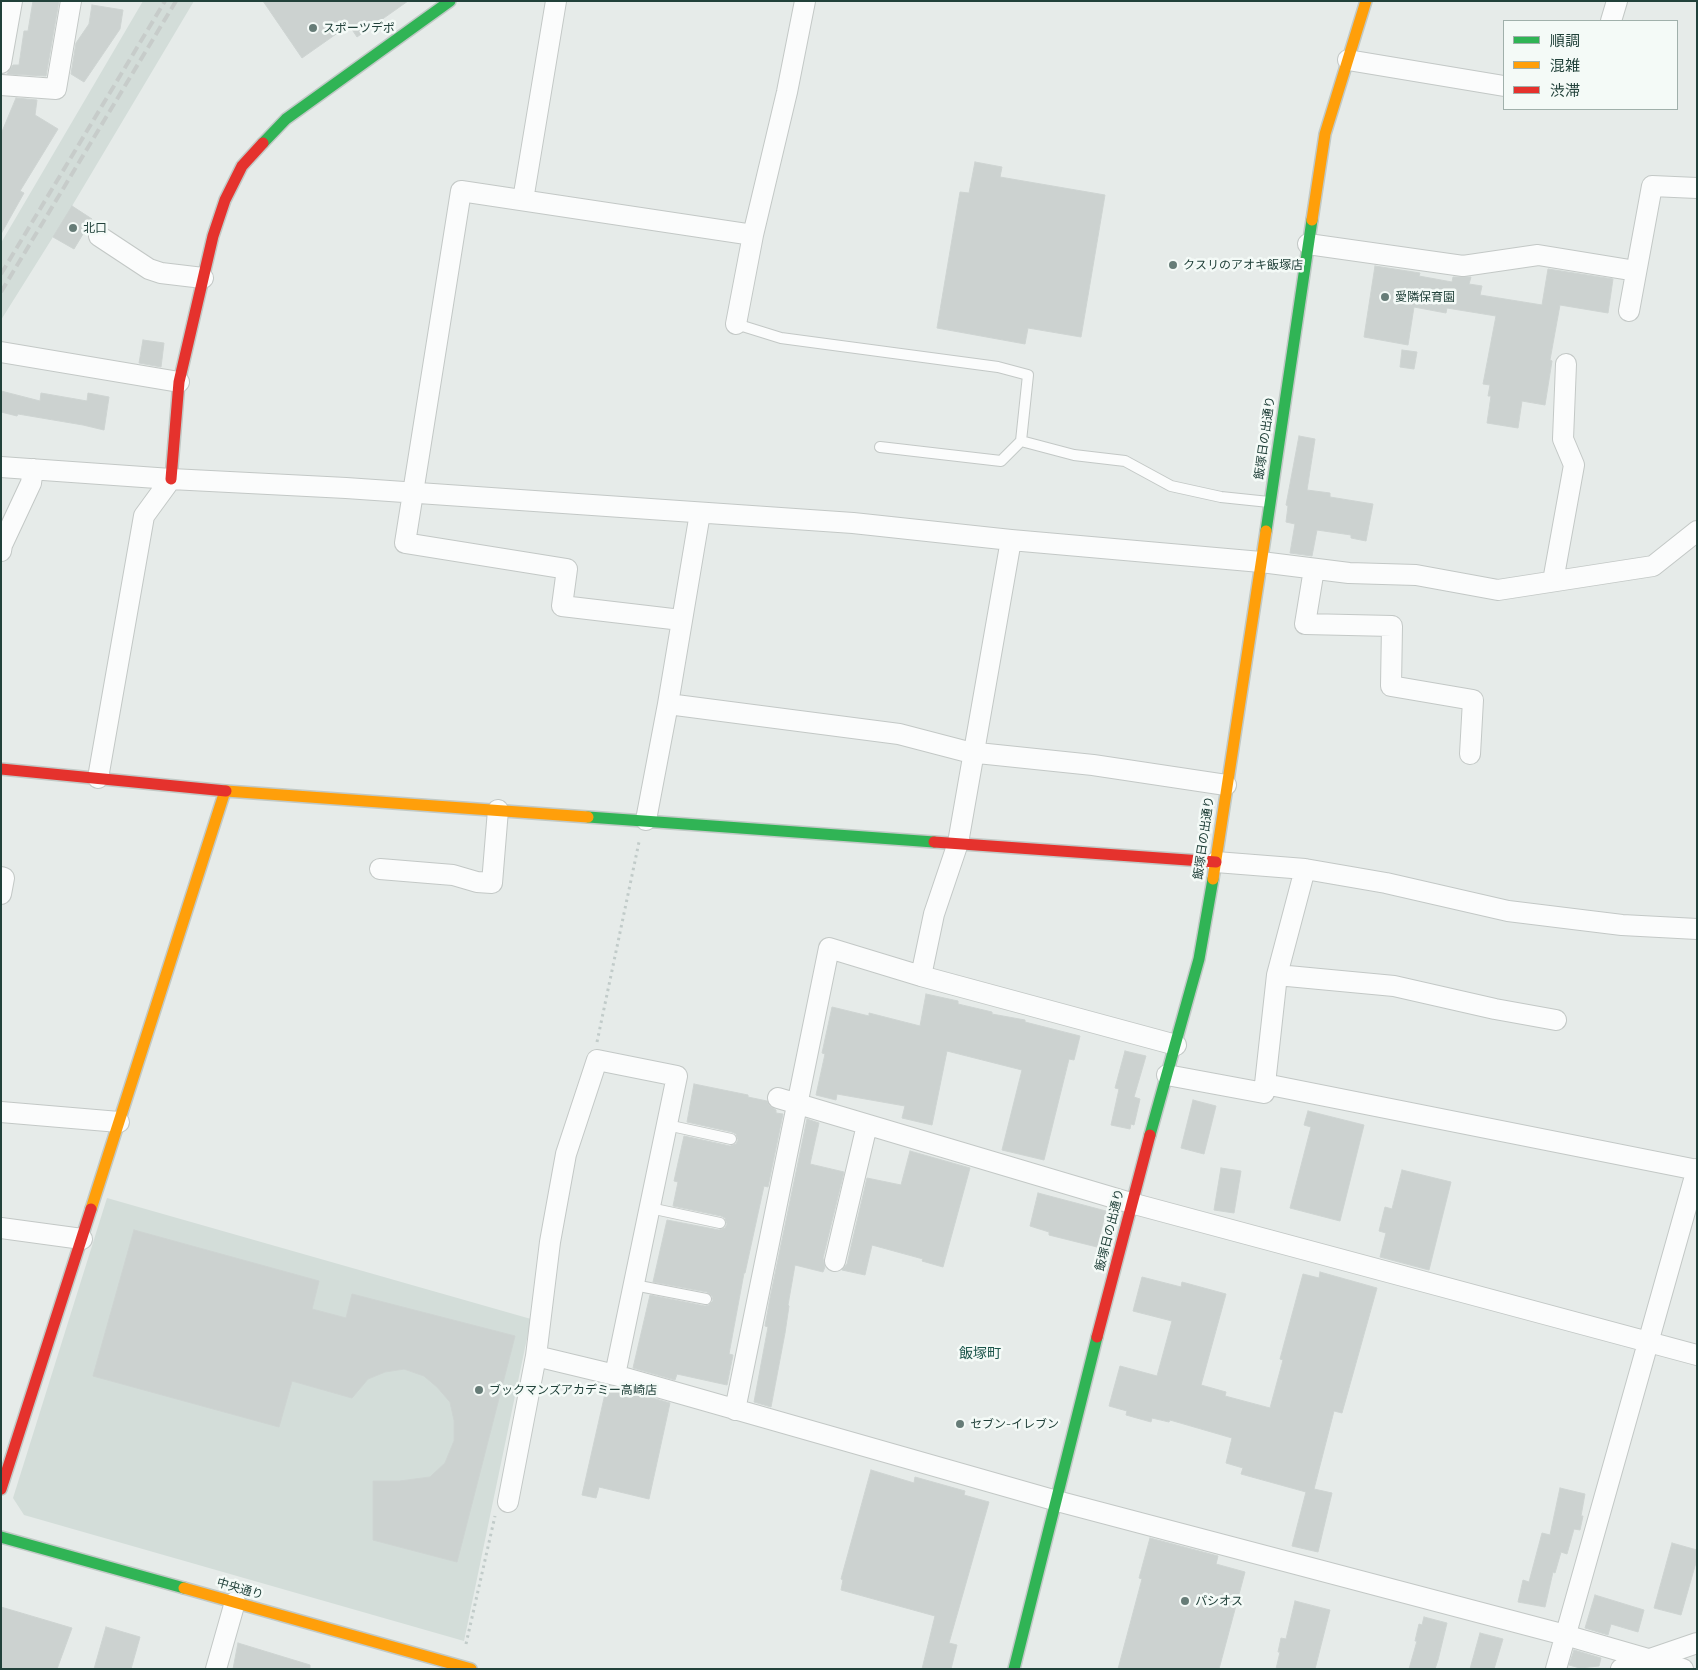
<!DOCTYPE html>
<html>
<head>
<meta charset="utf-8">
<style>
	body { margin:0 }
	#map { position:relative; width:1698px; height:1670px; overflow:hidden; background:#e6ebe9; font-family:Raleway,"Noto Sans JP",sans-serif }
	canvas { display:block }
	.frame { position:absolute; inset:0; border:2px solid #21413a; pointer-events:none }
	.legend { position:absolute; left:1503px; top:20px; width:175px; height:90px; box-sizing:border-box; background:#f4faf7; border:1px solid #a0b0ab; margin:0; padding:6px 9px; list-style:none; font-size:15px; color:#21413a }
	.legend li { display:flex; align-items:center; gap:10px; height:25px }
	.legend b { width:25px; border:1px solid #a0b0ab }
</style>
</head>
<body>
<div id="map">
<canvas width="1698" height="1670"></canvas>
<div class="frame"></div>
<ul class="legend">
<li><b style="height:6px;background:#30b455"></b>順調</li>
<li><b style="height:6px;background:#ff9f0a"></b>混雑</li>
<li><b style="height:6px;background:#e5322d"></b>渋滞</li>
</ul>
</div>
<script>
const c = document.querySelector('canvas').getContext('2d');
c.lineJoin = 'round';
function paint(path, color) {
  c.fillStyle = color;
  c.fill(path, 'evenodd');
}
function shape(rows) {
  const path = new Path2D();
  for (const r of rows) {
    path.moveTo(r[0], r[1]);
    for (let i = 2; i < r.length; i += 2) path.lineTo(r[i], r[i + 1]);
  }
  return path;
}
function trace(path, color, width, dash) {
  c.strokeStyle = color;
  c.lineWidth = width;
  c.lineCap = dash ? 'butt' : 'round';
  c.setLineDash(dash || []);
  c.stroke(path);
}
function drawText(font, color, halo, rows, align = 'center') {
  c.font = font + ' Raleway,"Noto Sans JP",sans-serif';
  c.lineWidth = 5;
  c.setLineDash([]);
  c.textBaseline = 'middle';
  c.strokeStyle = halo;
  c.fillStyle = color;
  for (const [text, x, y, turn = 0] of rows) {
    c.save();
    c.translate(x, y);
    c.rotate((+turn || 0) * Math.PI / 180);
    c.textAlign = isNaN(turn) ? turn : align;
    if (halo) c.strokeText(text, 0, 0);
    c.fillText(text, 0, 0);
    c.restore();
  }
}
paint(shape([
	[143,1,194,1,72,206,92,219,74,249,53,237,1,320,1,243],
	[107,1198,531,1319,464,1641,24,1515,13,1498]
]), '#d3ddd9');
const building = shape([
	[33,1,59,1,46,76,7,74,13,65,19,65,24,31,28,31,33,1],
	[263,1,408,1,357,37,349,25,302,58,263,1],
	[92,5,123,10,120,29,84,82,71,74,76,43,89,24,92,5],
	[16,98,37,100,35,115,58,129,20,191,24,193,1,234,1,134,16,98],
	[975,162,1002,167,1000,177,1105,195,1081,337,1028,328,1025,344,937,328,960,192,969,193,975,162],
	[72,206,92,219,74,249,53,237,72,206],
	[1375,266,1420,273,1419,276,1452,282,1453,277,1471,277,1469,284,1482,286,1480,295,1542,305,1548,269,1613,279,1608,313,1560,305,1550,360,1552,361,1545,405,1522,401,1518,428,1487,423,1491,396,1488,396,1490,385,1483,384,1496,316,1447,308,1446,313,1414,307,1408,345,1364,337,1375,266],
	[143,340,164,343,161,367,139,363,143,340],
	[1402,350,1417,352,1414,369,1400,367,1402,350],
	[1,391,40,401,41,393,87,401,88,393,109,397,104,430,83,425,18,414,17,416,1,412,1,391],
	[1299,436,1315,439,1307,490,1330,493,1330,497,1373,504,1366,541,1351,538,1351,535,1317,530,1312,556,1290,553,1295,524,1286,522,1288,506,1286,505,1299,436],
	[926,994,958,1001,958,1004,992,1012,992,1014,1025,1020,1025,1022,1080,1036,1074,1060,1069,1059,1044,1160,1002,1150,1022,1070,947,1051,932,1125,902,1118,905,1106,837,1094,836,1100,816,1095,825,1054,822,1053,832,1007,869,1016,869,1013,920,1026,926,994],
	[1125,1051,1146,1056,1134,1097,1140,1099,1134,1125,1131,1124,1130,1129,1111,1125,1119,1089,1115,1088,1125,1051],
	[694,1084,748,1095,748,1097,767,1101,770,1106,776,1110,776,1113,783,1114,768,1187,764,1186,745,1273,744,1273,729,1354,733,1355,727,1385,677,1374,675,1380,633,1368,650,1295,705,1306,709,1305,713,1301,712,1296,707,1292,653,1282,667,1220,719,1230,725,1228,727,1224,725,1218,721,1216,673,1206,678,1182,674,1181,684,1136,730,1146,736,1144,738,1140,736,1134,732,1132,687,1122,694,1084],
	[1193,1100,1216,1106,1204,1154,1181,1148,1193,1100],
	[1308,1111,1364,1125,1340,1221,1290,1208,1311,1127,1304,1125,1308,1111],
	[807,1119,819,1123,810,1164,844,1172,823,1258,825,1267,823,1272,795,1265,788,1305,789,1306,785,1333,771,1407,754,1402,768,1327,765,1326,770,1298,807,1119],
	[910,1151,970,1168,943,1267,922,1261,923,1259,872,1245,865,1275,842,1270,847,1264,867,1178,901,1185,910,1151],
	[1221,1168,1241,1171,1234,1213,1214,1210,1221,1168],
	[1402,1170,1451,1182,1429,1270,1380,1257,1386,1233,1379,1231,1385,1207,1392,1209,1402,1170],
	[1038,1193,1106,1211,1097,1247,1049,1235,1049,1232,1030,1226,1038,1193],
	[134,1230,319,1281,312,1309,346,1318,352,1294,515,1336,457,1562,373,1540,373,1481,400,1481,430,1477,445,1463,454,1441,454,1420,450,1402,437,1387,424,1376,404,1369,385,1372,368,1379,352,1398,292,1381,279,1427,93,1376,134,1230],
	[1320,1272,1377,1288,1342,1413,1334,1411,1314,1489,1332,1493,1318,1552,1292,1546,1306,1492,1241,1474,1243,1468,1226,1463,1232,1438,1170,1420,1169,1422,1152,1418,1151,1422,1126,1415,1127,1411,1109,1406,1120,1366,1157,1376,1172,1321,1133,1311,1142,1277,1181,1287,1182,1282,1226,1294,1201,1385,1226,1392,1225,1396,1270,1408,1283,1360,1280,1359,1303,1274,1319,1278,1320,1272],
	[607,1385,670,1403,649,1499,599,1487,596,1498,582,1495,607,1385],
	[871,1470,914,1483,915,1477,965,1491,964,1495,989,1502,949,1643,957,1645,951,1669,922,1669,935,1616,841,1590,843,1580,841,1579,871,1470],
	[1560,1488,1585,1494,1581,1516,1583,1516,1580,1530,1574,1529,1567,1554,1561,1552,1555,1573,1553,1572,1545,1607,1518,1602,1523,1580,1529,1582,1542,1533,1550,1535,1560,1488],
	[1150,1538,1218,1556,1216,1564,1245,1572,1219,1669,1118,1669,1142,1579,1139,1578,1150,1538],
	[1672,1543,1697,1550,1697,1559,1681,1615,1654,1608,1672,1543],
	[1595,1595,1644,1610,1638,1632,1611,1624,1608,1635,1585,1628,1595,1595],
	[1295,1601,1330,1610,1315,1669,1276,1669,1280,1652,1278,1652,1281,1638,1286,1639,1295,1601],
	[1,1607,72,1628,57,1669,1,1669,1,1607],
	[1424,1617,1447,1623,1438,1660,1435,1669,1409,1669,1417,1641,1415,1641,1419,1624,1422,1625,1424,1617],
	[106,1627,140,1637,131,1669,94,1669,106,1627],
	[1480,1633,1503,1639,1494,1669,1470,1669,1480,1633],
	[238,1643,310,1665,310,1669,233,1669,238,1643],
	[1574,1650,1601,1658,1599,1666,1580,1668,1569,1665,1574,1650]
]);
paint(building, '#ccd2d0');
trace(building, '#ced4d2', 1);
const lane = shape([
	[736,324,781,338,998,367,1028,375,1021,441,1074,455,1125,461,1171,486,1221,497,1269,502],
	[880,447,1001,461,1021,441],
	[667,1125,731,1139],
	[650,1208,720,1223],
	[634,1285,706,1299]
]);
const street = shape([
	[1611,21,1617,1],
	[1348,60,1504,86],
	[1,63,12,1],
	[1,85,56,89,71,1],
	[523,200,556,1],
	[99,236,149,269,161,273,203,278],
	[1308,244,1463,266,1538,255,1636,271],
	[1629,311,1652,186,1697,188],
	[736,324,753,235,787,92,805,1],
	[1,352,179,382],
	[1,467,171,479,346,488,853,523,1011,540,1261,562,1349,573,1416,575,1498,590,1653,566,1697,531],
	[1,551,2,545,31,483,33,469],
	[1314,569,1305,624,1392,626,1391,686,1473,700,1470,754],
	[1553,581,1574,465,1563,439,1566,364],
	[681,620,562,606,567,569,405,543,461,191,753,235],
	[668,704,899,734,968,752,1093,765,1226,785],
	[98,778,144,516,171,479],
	[646,820,668,704,700,513],
	[1216,862,1305,869,1386,883,1508,911,1622,925,1697,929],
	[380,869,453,875,477,882,492,883,498,810],
	[1,877,4,878,1,894],
	[1277,975,1394,986,1495,1009,1556,1020],
	[921,976,1176,1045],
	[1167,1075,1264,1093,1277,975,1305,869],
	[1265,1084,1697,1170],
	[778,1098,1131,1203,1697,1355],
	[1,1112,119,1122],
	[1,1228,82,1239],
	[835,1261,867,1125],
	[536,1356,615,1375,1057,1501,1565,1635,1683,1669],
	[735,1410,829,948,921,976,934,914,958,843,1011,540],
	[508,1502,536,1356,550,1242,566,1154,597,1060,677,1076,615,1375],
	[216,1669,235,1602],
	[1556,1669,1697,1169],
	[1621,1669,1697,1643]
]);
const fast = shape([
	[263,143,286,119,450,1],
	[1266,531,1312,220],
	[588,817,934,842],
	[1150,1135,1199,959,1213,879],
	[1,1537,184,1588],
	[1014,1669,1097,1337]
]);
const slow = shape([
	[1312,220,1325,134,1366,1],
	[226,791,588,817],
	[1213,879,1266,531],
	[91,1209,225,791],
	[184,1588,471,1669]
]);
const jam = shape([
	[171,479,179,382,213,236,225,200,242,166,263,143],
	[1,769,226,791],
	[934,842,1216,862],
	[1097,1337,1150,1135],
	[1,1489,91,1209]
]);
trace(lane, '#c3c8c6', 12);
trace(street, '#c3c8c6', 22);
trace(fast, '#c1c9c6', 14);
trace(slow, '#c1c9c6', 14);
trace(jam, '#c1c9c6', 14);
trace(shape([
	[597,1042,639,842],
	[466,1644,495,1516]
]), '#c1cbc9', 3, [2.5, 4]);
trace(lane, '#fbfcfc', 10);
trace(street, '#fbfcfc', 20);
trace(fast, '#30b455', 11);
trace(slow, '#ff9f0a', 11);
trace(jam, '#e5322d', 11);
trace(shape([
	[1,274,165,1],
	[1,292,176,1]
]), '#c7ccca', 4, [10, 5]);
for (const [x, y, r, color] of [
	[313,28,5,"#667c77"],
	[73,228,5,"#667c77"],
	[1173,265,5,"#667c77"],
	[1385,297,5,"#667c77"],
	[479,1390,5,"#667c77"],
	[960,1424,5,"#667c77"],
	[1185,1601,5,"#667c77"]
]) {
  const dot = new Path2D();
  dot.arc(x, y, r, 0, 2 * Math.PI);
  c.fillStyle = color;
  c.fill(dot);
  trace(dot, '#f4faf7', 2);
}
drawText('12px', '#21413a', '#f4faf7', [
	["スポーツデポ",323,28],
	["北口",83,228],
	["クスリのアオキ飯塚店",1183,265],
	["愛隣保育園",1395,297],
	["ブックマンズアカデミー高崎店",489,1390],
	["セブン-イレブン",970,1424],
	["パシオス",1195,1601]
], 'left');
drawText('12px', '#21413a', '#f4faf7', [
	["飯塚日の出通り",1265,438,-82],
	["飯塚日の出通り",1204,838,-82],
	["飯塚日の出通り",1110,1230,-76],
	["中央通り",240,1589,16]
]);
drawText('14px', '#1b554b', '#f4faf7', [
	["飯塚町",980,1354]
]);
</script>
</body>
</html>
